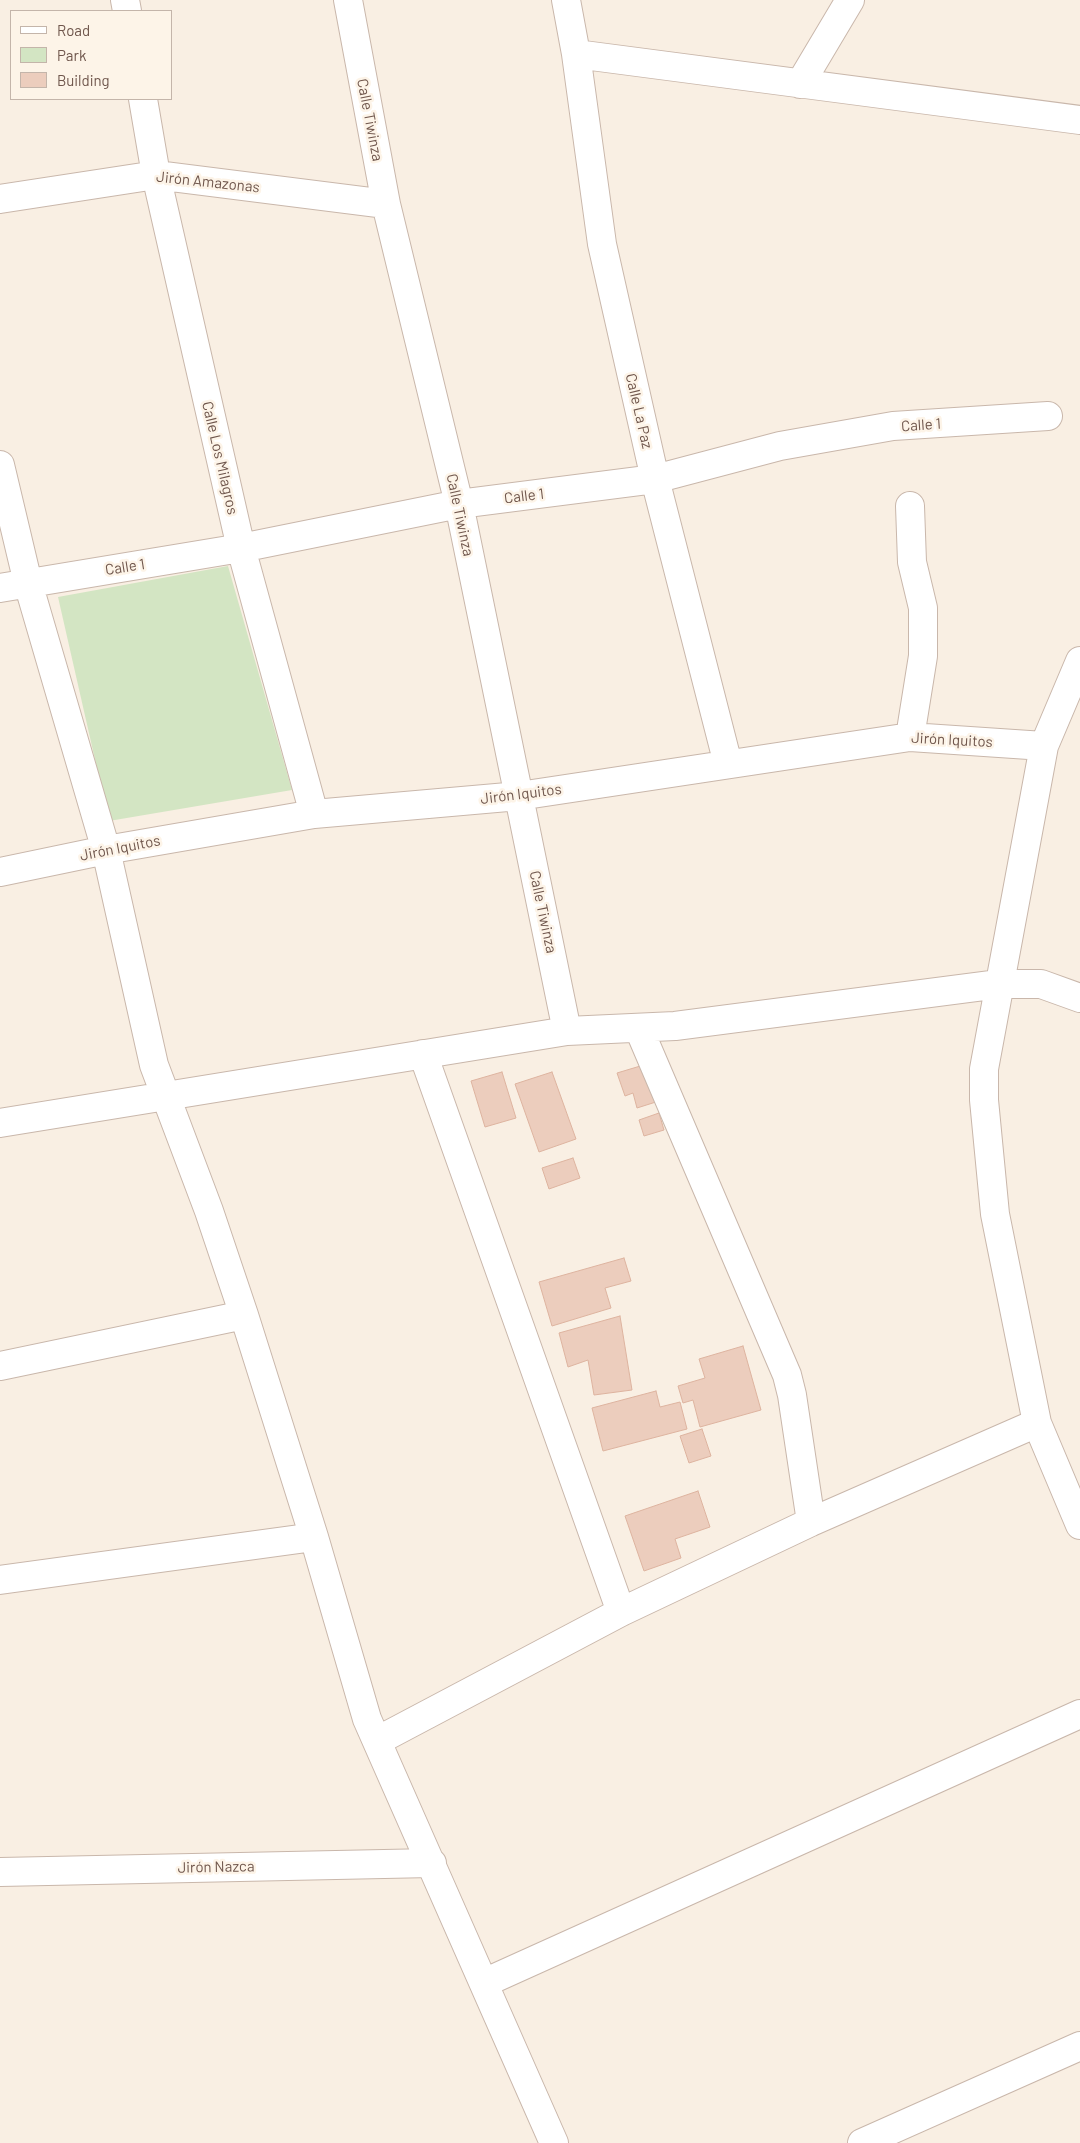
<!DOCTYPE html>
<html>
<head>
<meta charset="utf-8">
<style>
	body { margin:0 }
	#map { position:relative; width:1080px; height:2143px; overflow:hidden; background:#f9efe3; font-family:Barlow,sans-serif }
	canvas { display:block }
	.legend { position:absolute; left:10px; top:10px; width:162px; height:90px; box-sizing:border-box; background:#fdf4e8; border:1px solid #c4b5aa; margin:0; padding:6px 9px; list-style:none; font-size:15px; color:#6f564c }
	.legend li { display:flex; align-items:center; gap:10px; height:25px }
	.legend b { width:25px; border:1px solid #c4b5aa }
</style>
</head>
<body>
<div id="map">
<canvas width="1080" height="2143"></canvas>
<ul class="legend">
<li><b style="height:6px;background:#fff"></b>Road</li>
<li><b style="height:14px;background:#d3e5c3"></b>Park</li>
<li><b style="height:14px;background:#eccdbd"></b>Building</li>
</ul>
</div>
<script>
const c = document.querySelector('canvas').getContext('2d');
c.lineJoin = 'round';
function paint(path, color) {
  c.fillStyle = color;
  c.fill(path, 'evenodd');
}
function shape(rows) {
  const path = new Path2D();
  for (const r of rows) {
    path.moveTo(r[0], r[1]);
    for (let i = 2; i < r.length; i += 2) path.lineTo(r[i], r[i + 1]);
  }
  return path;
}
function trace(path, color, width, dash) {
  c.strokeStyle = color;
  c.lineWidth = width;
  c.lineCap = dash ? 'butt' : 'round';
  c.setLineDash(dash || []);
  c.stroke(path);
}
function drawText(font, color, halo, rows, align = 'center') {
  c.font = font + ' Barlow,sans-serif';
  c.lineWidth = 5;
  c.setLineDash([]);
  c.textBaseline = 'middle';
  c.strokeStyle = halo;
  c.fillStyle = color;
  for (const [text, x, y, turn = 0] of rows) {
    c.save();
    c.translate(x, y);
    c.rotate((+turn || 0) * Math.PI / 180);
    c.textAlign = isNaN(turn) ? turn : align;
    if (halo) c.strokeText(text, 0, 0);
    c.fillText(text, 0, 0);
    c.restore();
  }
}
paint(shape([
	[228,566,292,790,109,821,58,597]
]), '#d3e5c3');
const building = shape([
	[647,1064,659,1101,637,1108,633,1093,625,1096,617,1073,647,1064],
	[502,1072,516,1118,485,1127,471,1081,502,1072],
	[552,1072,576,1139,539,1152,515,1084,552,1072],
	[659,1113,664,1130,644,1136,639,1120,659,1113],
	[573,1158,580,1178,549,1189,542,1168,573,1158],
	[624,1258,631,1281,605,1288,611,1308,552,1326,539,1282,624,1258],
	[620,1316,632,1390,594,1395,588,1360,568,1367,559,1333,620,1316],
	[743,1346,761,1410,700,1427,693,1400,683,1403,678,1386,705,1378,699,1359,743,1346],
	[656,1391,660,1407,680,1402,687,1429,603,1451,592,1408,656,1391],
	[702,1429,711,1456,689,1463,680,1436,702,1429],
	[698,1491,710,1527,675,1539,681,1558,644,1571,625,1516,698,1491]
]);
paint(building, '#eccdbd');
trace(building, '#ddb39f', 1);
const street = shape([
	[125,0,127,11],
	[348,0,386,204,459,504,567,1031],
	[566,0,576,54,602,244,655,479,728,764],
	[576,54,1080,120],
	[800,84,850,0],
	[143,99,156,175,241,548,314,814],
	[0,199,156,175,386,204],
	[0,465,28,583,106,850,154,1065,209,1211,244,1315,314,1537,367,1719,554,2143],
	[910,506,912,562,923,608,923,656,910,737],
	[0,588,241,548,459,504,655,479,780,446,893,426,1048,416],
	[1080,661,1044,746,984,1069,984,1100,995,1214,1037,1423,1080,1525],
	[0,872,106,850,314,814,519,796,910,737,1044,746],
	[639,1029,787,1375,792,1395,811,1522],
	[423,1054,621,1612],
	[0,1123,567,1031,675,1026,999,984,1041,984,1080,998],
	[0,1366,244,1315],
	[0,1580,314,1537],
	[377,1741,621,1612,811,1522,1037,1423],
	[0,1872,432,1863],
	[484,1983,1080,1714],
	[862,2143,1080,2046]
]);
trace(street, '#c9b7ab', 30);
trace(street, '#fff', 28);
drawText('15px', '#6f564c', '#fdf4e8', [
	["Calle Tiwinza",370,120,79],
	["Jirón Amazonas",208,182,6],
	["Calle La Paz",639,411,77],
	["Calle 1",921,425,-4],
	["Calle Los Milagros",220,458,77],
	["Calle 1",524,496,-7],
	["Calle Tiwinza",460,515,78],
	["Calle 1",125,567,-9],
	["Jirón Iquitos",952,740,3],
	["Jirón Iquitos",521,794,-7],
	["Jirón Iquitos",120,848,-11],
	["Calle Tiwinza",543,912,78],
	["Jirón Nazca",216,1867,-1]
]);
</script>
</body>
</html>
